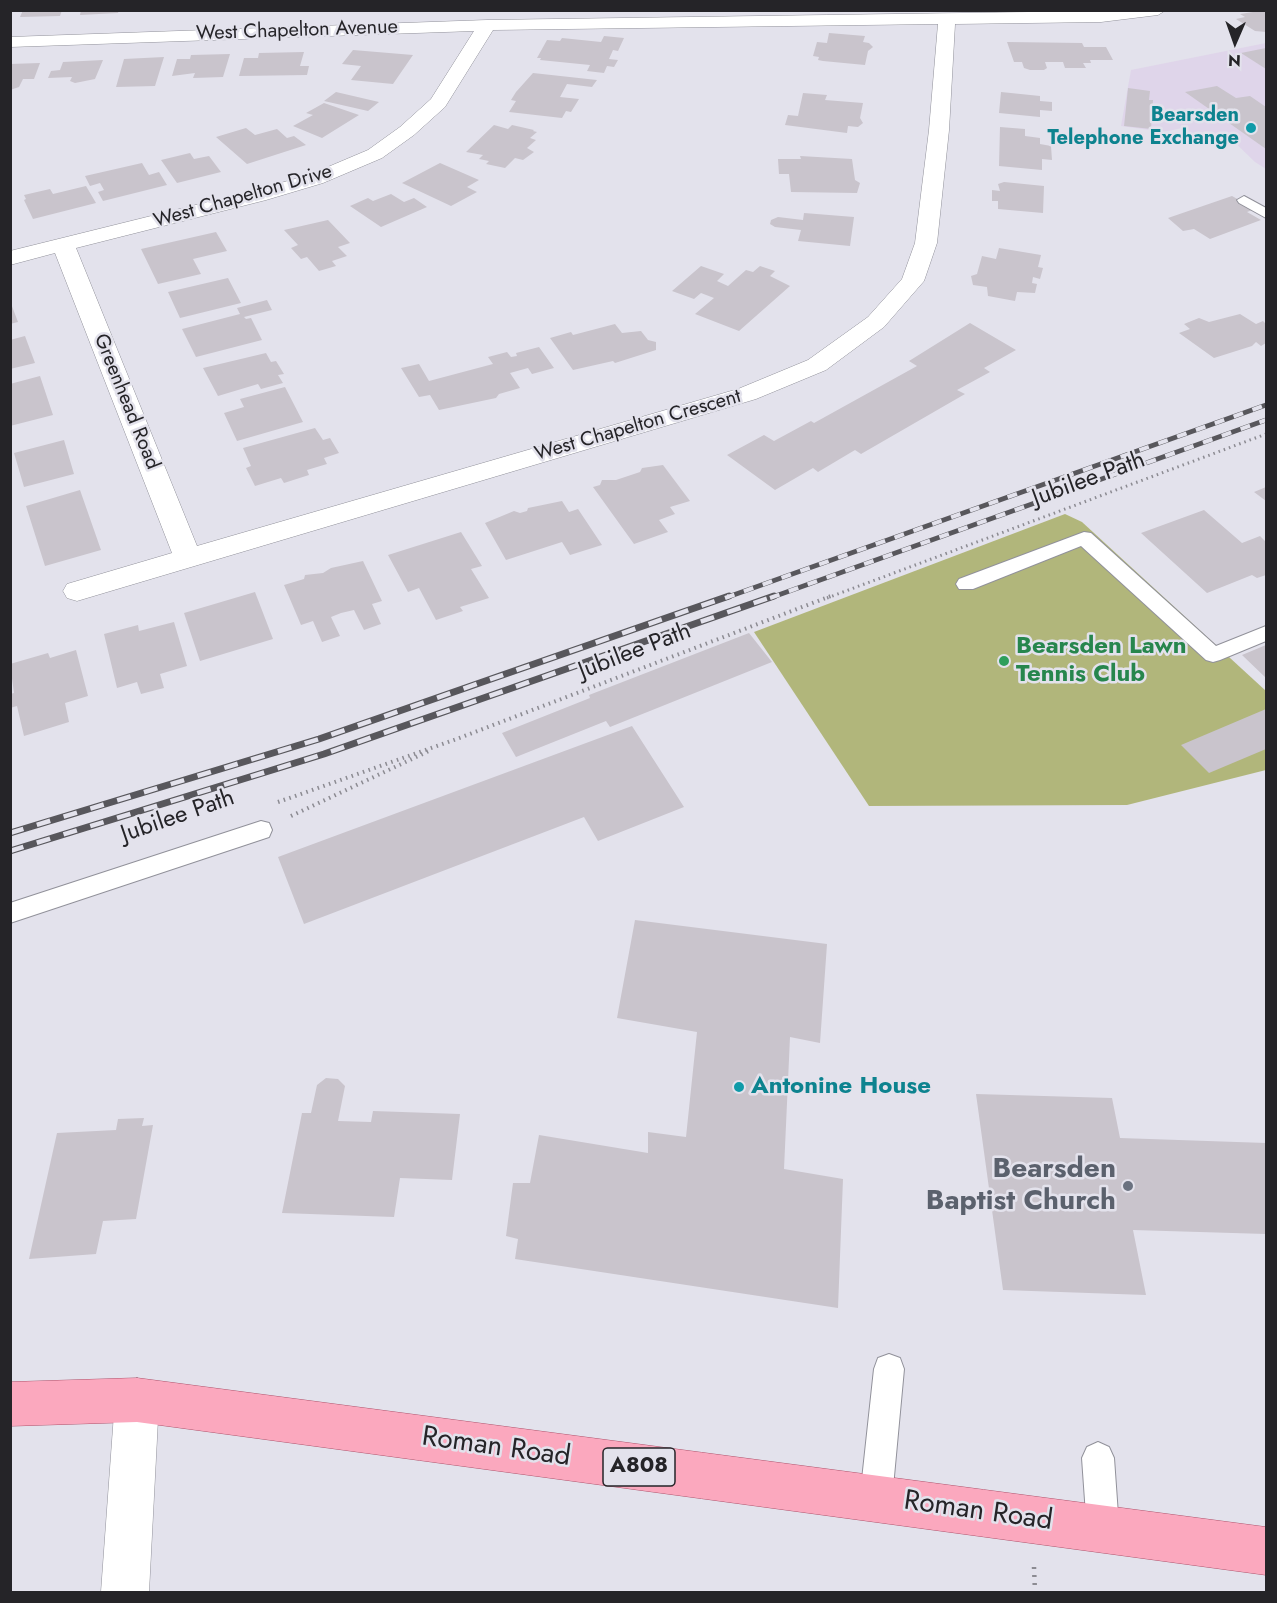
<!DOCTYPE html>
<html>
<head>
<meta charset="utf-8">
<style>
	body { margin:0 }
	#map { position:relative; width:1277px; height:1603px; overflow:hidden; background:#e3e2ec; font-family:Jost,sans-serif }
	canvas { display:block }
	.frame { position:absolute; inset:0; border:12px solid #252428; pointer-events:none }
	.north { position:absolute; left:1205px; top:12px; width:60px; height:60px; -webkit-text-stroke:4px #e3e2ec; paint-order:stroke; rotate:182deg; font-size:16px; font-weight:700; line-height:24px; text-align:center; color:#252428 }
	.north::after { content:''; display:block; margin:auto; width:21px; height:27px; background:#252428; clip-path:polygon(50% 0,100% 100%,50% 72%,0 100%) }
</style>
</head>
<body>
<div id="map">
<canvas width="1277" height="1603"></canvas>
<div class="frame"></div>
<div class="north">N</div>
</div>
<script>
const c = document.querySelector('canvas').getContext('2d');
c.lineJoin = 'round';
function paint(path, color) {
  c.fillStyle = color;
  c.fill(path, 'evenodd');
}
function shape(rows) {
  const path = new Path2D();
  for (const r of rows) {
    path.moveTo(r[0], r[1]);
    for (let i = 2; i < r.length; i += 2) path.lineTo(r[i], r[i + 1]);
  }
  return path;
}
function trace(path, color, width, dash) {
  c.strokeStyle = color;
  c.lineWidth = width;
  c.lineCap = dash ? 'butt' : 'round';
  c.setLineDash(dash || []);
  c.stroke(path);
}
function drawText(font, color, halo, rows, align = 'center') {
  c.font = font + ' Jost,sans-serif';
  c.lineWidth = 5;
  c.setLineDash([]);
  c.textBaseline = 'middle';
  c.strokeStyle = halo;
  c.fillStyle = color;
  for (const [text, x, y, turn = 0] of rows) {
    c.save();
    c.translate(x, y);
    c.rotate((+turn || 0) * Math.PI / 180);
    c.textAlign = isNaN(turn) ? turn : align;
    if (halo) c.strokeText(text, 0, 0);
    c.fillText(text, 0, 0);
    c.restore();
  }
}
paint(shape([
	[1266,43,1266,169,1255,162,1225,133,1199,140,1182,128,1164,132,1121,126,1131,70]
]), '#dfd5ea');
paint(shape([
	[1065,514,1082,522,1266,691,1266,770,1127,805,869,806,754,632]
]), '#b1b67b');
paint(shape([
	[23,10,62,10,60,16,20,17],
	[81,10,119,10,118,13,80,15],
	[1266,10,1266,32,1255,31,1236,19,1245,17,1240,14],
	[829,33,865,36,863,42,869,43,873,47,868,51,865,65,823,61,818,60,819,57,813,56,817,42,827,43],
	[604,36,624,38,618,51,613,50,609,59,618,60,614,67,607,66,604,73,587,71,590,65,540,60,541,58,537,58,547,40,560,41,562,38,601,42],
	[1007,42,1082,43,1084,47,1106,47,1113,60,1090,60,1091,63,1083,63,1086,68,1065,68,1063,62,1045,62,1047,68,1044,70,1030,70,1024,68,1022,62,1014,62],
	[1266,48,1266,69,1241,53],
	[353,50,413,55,393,84,351,80,361,66,342,64],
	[304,52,300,66,309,66,307,75,239,76,244,58,258,58,259,53],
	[230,54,223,77,193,78,195,73,172,76,177,59,190,59,191,55],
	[164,57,155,86,116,87,124,59],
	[103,60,95,79,75,83,70,81,72,77,48,78,51,71,60,70,63,62],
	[40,63,34,79,23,79,19,87,10,90,10,64],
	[533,73,597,80,592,87,567,84,560,97,579,99,571,112,566,111,562,118,509,112,516,101,511,100,516,92],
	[1217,86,1236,98,1250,96,1266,107,1266,149,1185,92],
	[1128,88,1150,91,1149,100,1153,100,1151,129,1124,126],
	[336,92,379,102,368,111,324,101],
	[1001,92,1040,96,1040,101,1052,102,1052,111,1040,110,1040,117,999,113],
	[803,93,827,95,825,100,863,103,860,118,863,123,858,127,848,126,847,133,785,125,788,115,798,116],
	[324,103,359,115,322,138,293,126,313,115,306,113],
	[494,125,508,129,512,125,534,130,533,131,537,132,530,138,536,140,527,148,534,152,523,160,515,158,505,168,486,164,489,161,479,159,483,155,466,152],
	[1000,127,1025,129,1025,136,1040,138,1040,144,1051,146,1052,160,1042,159,1042,170,999,166],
	[246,128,255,135,277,129,287,138,294,136,306,145,247,164,216,137],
	[190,153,194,159,209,156,221,172,177,183,161,160],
	[800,156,852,159,855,180,860,183,857,193,791,192,789,174,779,174,778,159,801,159],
	[142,163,149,175,159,172,167,185,103,201,98,192,104,190,100,183,90,186,85,176],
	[440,163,479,180,467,187,477,192,451,206,402,183],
	[1004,182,1044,186,1043,213,998,209,998,201,992,201,992,190,1000,191,998,184],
	[86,186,96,203,33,219,24,200,26,199,24,195,50,189,53,194],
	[391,194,404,202,414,198,427,207,381,227,350,206,368,198,373,201],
	[1232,196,1255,209,1247,212,1261,220,1210,239,1194,229,1183,231,1168,218],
	[804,213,854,217,850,246,798,241,801,230,775,227,770,224,771,220,778,217,803,220],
	[328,220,350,243,338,247,347,256,332,261,336,266,319,271,307,257,301,259,291,248,298,245,284,230],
	[216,232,227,251,193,259,201,274,158,284,141,249],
	[999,248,1041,255,1038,267,1043,268,1040,279,1033,277,1032,283,1037,284,1035,293,1017,292,1015,301,988,296,987,287,973,285,971,276,977,274,982,256,996,259],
	[701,266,724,274,717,281,728,286,746,270,753,272,760,266,775,271,770,276,790,286,739,331,695,314,714,298,701,293,694,299,672,291],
	[228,278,241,303,180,318,168,292],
	[267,300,272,310,244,317,246,319,251,318,262,340,196,357,182,329,240,314,237,308],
	[10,301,18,322,10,324],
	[1240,314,1256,324,1263,321,1266,324,1266,343,1261,346,1256,342,1252,346,1214,358,1179,333,1190,329,1184,324,1199,318,1209,322],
	[970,323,1016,350,984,368,990,372,957,390,965,394,861,454,855,450,818,472,813,468,775,490,727,455,764,435,774,441,811,421,814,423,917,366,909,361],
	[615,324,622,333,641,331,648,340,656,342,656,350,615,363,613,361,573,370,550,338,571,332,573,335],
	[25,336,35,363,10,369,10,340],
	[539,347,554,368,532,374,528,368,510,373,520,388,499,394,496,398,439,410,430,395,419,397,401,368,419,364,429,381,493,364,488,357,507,352,511,357,517,356,516,353],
	[266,353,271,362,276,361,284,374,278,375,283,383,261,389,258,384,218,396,203,368],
	[40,376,53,415,10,426,10,384],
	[285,387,303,422,237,441,224,413,244,407,240,399],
	[315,428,323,440,330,438,339,453,324,458,327,464,307,470,309,475,284,483,281,478,255,486,246,468,251,466,243,448],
	[64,440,74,474,24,487,14,453],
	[663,465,690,501,670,507,675,514,659,520,668,532,634,544,593,487,600,485,602,480,616,480,640,472,642,468],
	[1266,487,1266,501,1254,492],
	[80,490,101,550,45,566,26,506],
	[562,501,569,512,578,509,602,545,570,555,562,542,506,560,485,523,514,511,520,513,527,511,528,508],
	[1204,510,1242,543,1260,536,1266,542,1266,575,1257,578,1252,575,1207,593,1141,533],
	[461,532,482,566,471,569,489,598,460,607,463,611,436,620,419,588,408,592,388,555],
	[363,561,382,601,372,604,381,624,364,630,354,610,341,613,331,617,340,636,322,642,313,621,301,625,284,585,304,579,305,575,323,573,331,568],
	[255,592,273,639,200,661,184,613],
	[174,622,187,666,160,674,164,688,141,694,137,682,117,688,104,634,138,625,139,631],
	[749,633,772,662,610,727,606,721,516,757,502,733,590,698,589,695],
	[1266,645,1266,678,1242,655],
	[76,650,88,696,65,703,69,722,24,736,17,706,10,708,10,694,14,693,10,664,48,653,50,658],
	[1266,709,1266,749,1209,773,1181,745],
	[632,726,684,807,598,841,584,817,304,924,278,857],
	[635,920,827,944,820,1043,790,1037,784,1169,843,1179,838,1308,515,1259,518,1239,506,1236,513,1183,530,1183,539,1135,648,1153,648,1132,686,1137,697,1032,617,1018],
	[326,1078,338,1079,345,1086,338,1121,371,1122,373,1111,460,1114,452,1180,400,1178,394,1217,282,1213,302,1113,311,1113,317,1085],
	[976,1094,1112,1098,1120,1138,1266,1143,1266,1234,1133,1230,1146,1295,1003,1290],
	[144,1118,142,1126,153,1125,136,1219,103,1221,96,1254,29,1259,57,1133,116,1130,118,1119]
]), '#c9c4cc');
const lane = shape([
	[1244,196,1266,208,1266,218,1239,203,1237,200,1244,196],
	[1084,532,1091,533,1216,646,1266,626,1266,641,1220,660,1213,662,1206,660,1081,546,973,589,959,589,956,584,959,579,1084,532],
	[261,821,269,823,272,830,269,837,10,923,10,903,261,821],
	[889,1354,900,1358,904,1369,892,1498,887,1509,876,1514,865,1509,860,1498,874,1369,878,1358,889,1354],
	[1098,1442,1109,1447,1114,1458,1119,1529,1114,1540,1103,1545,1092,1540,1087,1529,1082,1458,1087,1447,1098,1442]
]);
const street = shape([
	[1166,10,1158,15,1101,22,955,24,949,130,937,243,924,281,884,327,826,370,756,399,87,598,77,601,67,598,63,591,67,584,172,553,55,253,10,265,10,251,252,191,309,175,368,150,400,127,431,99,474,31,10,47,10,37,487,20,1166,10],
	[938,24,929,130,915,243,902,279,868,317,808,360,738,389,197,546,76,248,266,200,323,183,382,158,414,135,445,107,493,30,938,24],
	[137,1378,153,1384,159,1400,149,1592,101,1592,115,1400,121,1384,137,1378]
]);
const primary = shape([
	[137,1378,1266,1527,1266,1575,137,1422,10,1426,10,1382,137,1378]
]);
trace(lane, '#91919a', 2);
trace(street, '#91919a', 1);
trace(primary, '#af546d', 1);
trace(shape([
	[827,598,1266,434]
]), '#8c8b92', 3, [1.5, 4]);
trace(shape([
	[278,802,454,740,831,596],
	[291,816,431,750]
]), '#8c8b92', 4, [1.5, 4.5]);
trace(shape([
	[1034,1567,1035,1592]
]), '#8c8b92', 4.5, [2, 6]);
paint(lane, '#fff');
paint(street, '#fff');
paint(primary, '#fba8be');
const railFar1 = shape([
	[725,598,1266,405],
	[770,598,1266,420]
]);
const rail = shape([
	[10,833,319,739,729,596],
	[10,851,324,754,774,596]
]);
trace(railFar1, '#58575c', 5);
trace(rail, '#58575c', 7);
trace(railFar1, '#e3e2ec', 4, [10]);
trace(rail, '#e3e2ec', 4.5, [14]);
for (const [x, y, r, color] of [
	[1251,128,6,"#0f9aa8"],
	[1004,661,6,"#2e9e5b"],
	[739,1087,6,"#0f9aa8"],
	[1128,1186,6,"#6b7280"]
]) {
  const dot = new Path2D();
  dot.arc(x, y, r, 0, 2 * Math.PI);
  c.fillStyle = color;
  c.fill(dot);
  trace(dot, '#e3e2ec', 2);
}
drawText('20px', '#252428', '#e3e2ec', [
	["West Chapelton Avenue",297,31,-2],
	["West Chapelton Drive",243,197,-16],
	["Greenhead Road",126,402,68],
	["West Chapelton Crescent",638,426,-16]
]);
drawText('bold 20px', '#0d838f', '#e3e2ec', [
	["Bearsden",1239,116],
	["Telephone Exchange",1239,139]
], 'right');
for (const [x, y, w] of [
	[639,1467,72]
]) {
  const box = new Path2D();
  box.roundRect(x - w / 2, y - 19, w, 38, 4.5);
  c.fillStyle = '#e3e2ec';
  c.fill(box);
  trace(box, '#252428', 1.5);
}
drawText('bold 22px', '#252428', null, [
	["A808",639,1467]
]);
drawText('24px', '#252428', '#e3e2ec', [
	["Jubilee Path",1089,480,-20],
	["Jubilee Path",635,652,-21],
	["Jubilee Path",178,817,-19]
]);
drawText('bold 24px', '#27864d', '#e3e2ec', [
	["Bearsden Lawn",1016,647],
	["Tennis Club",1016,675]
], 'left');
drawText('bold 24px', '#0d838f', '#e3e2ec', [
	["Antonine House",751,1087]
], 'left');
drawText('bold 28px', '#5b616d', '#e3e2ec', [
	["Bearsden",1116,1170],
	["Baptist Church",1116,1202]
], 'right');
drawText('28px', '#252428', '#e3e2ec', [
	["Roman Road",496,1448,8],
	["Roman Road",978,1512,8]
]);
</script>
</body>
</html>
